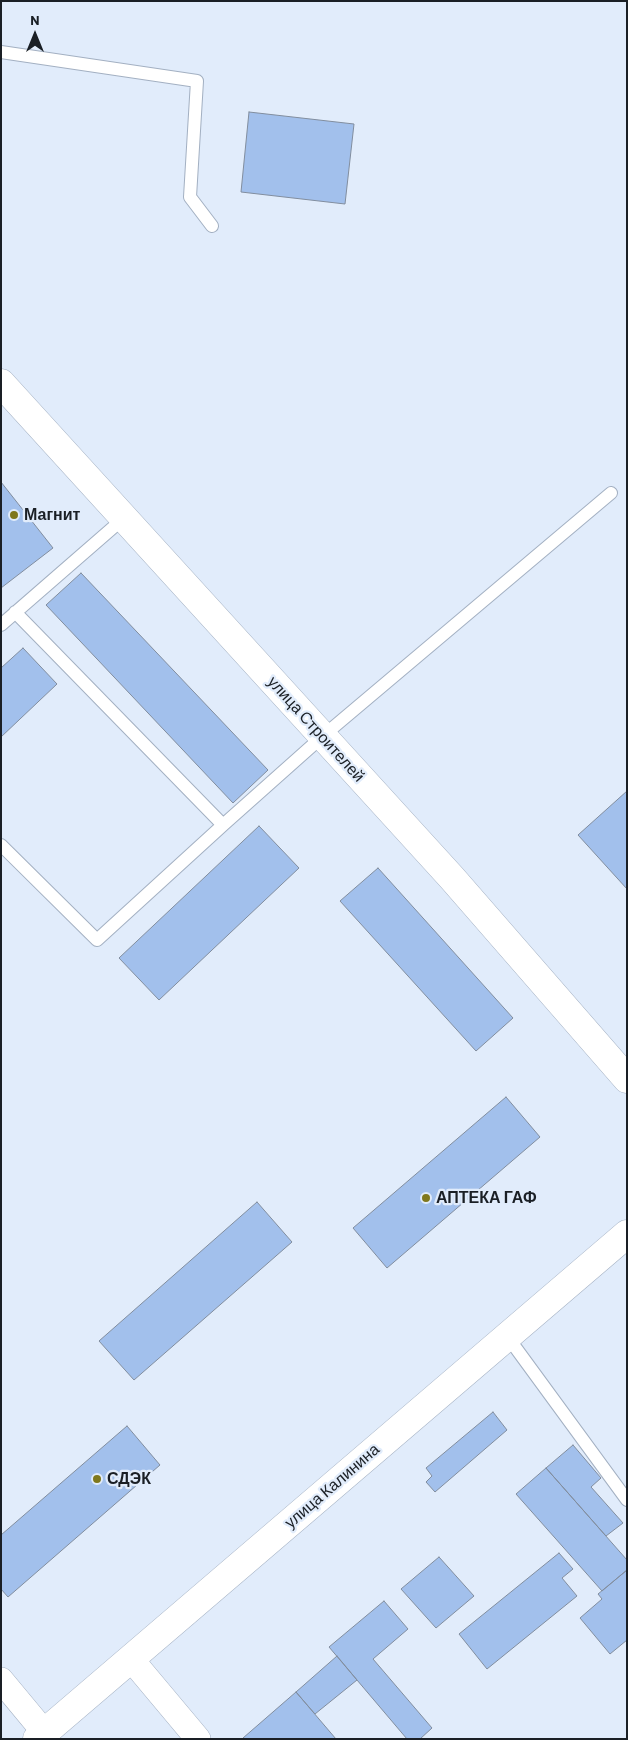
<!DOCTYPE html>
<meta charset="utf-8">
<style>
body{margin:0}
#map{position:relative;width:628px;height:1740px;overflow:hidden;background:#e1ecfb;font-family:Barlow,sans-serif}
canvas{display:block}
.frame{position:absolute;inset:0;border:2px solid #1a1f25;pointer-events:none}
.north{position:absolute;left:10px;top:10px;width:50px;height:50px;-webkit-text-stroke:4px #e1ecfb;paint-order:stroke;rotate:0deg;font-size:14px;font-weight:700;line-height:20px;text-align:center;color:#1a1f25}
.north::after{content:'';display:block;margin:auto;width:18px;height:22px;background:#1a1f25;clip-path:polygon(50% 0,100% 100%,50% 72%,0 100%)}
</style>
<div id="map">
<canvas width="628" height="1740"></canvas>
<div class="frame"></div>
<div class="north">N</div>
</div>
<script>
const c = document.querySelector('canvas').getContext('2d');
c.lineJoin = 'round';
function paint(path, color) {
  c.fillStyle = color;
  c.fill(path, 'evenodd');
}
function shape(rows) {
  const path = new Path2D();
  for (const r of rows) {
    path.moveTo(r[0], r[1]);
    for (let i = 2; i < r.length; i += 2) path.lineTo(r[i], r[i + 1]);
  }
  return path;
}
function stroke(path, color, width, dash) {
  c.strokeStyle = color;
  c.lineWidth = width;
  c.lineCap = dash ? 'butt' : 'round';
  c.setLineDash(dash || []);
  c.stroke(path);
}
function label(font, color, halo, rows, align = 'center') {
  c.font = font + ' Barlow,sans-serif';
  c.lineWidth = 4.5;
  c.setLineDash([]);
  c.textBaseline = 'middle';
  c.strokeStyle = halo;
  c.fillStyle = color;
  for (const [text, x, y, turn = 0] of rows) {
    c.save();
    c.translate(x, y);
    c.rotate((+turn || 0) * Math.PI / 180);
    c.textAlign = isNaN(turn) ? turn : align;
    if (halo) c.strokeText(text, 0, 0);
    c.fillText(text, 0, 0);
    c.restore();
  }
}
const building = shape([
 [249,112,354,124,345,204,241,192,249,112],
 [1,482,53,548,1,588,1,482],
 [81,573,268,770,233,803,46,605,81,573],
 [23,648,57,684,1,737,1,668,23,648],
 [627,791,627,889,578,835,627,791],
 [259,826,299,868,159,1000,119,958,259,826],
 [378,868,513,1018,476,1051,340,901,378,868],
 [506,1097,540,1137,387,1268,353,1228,506,1097],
 [257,1202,292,1242,134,1380,99,1341,257,1202],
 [493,1412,507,1430,435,1492,426,1482,432,1476,426,1468,493,1412],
 [127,1426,160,1465,8,1597,1,1589,1,1535,127,1426],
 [573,1445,601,1478,591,1487,623,1523,606,1536,546,1468,573,1445],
 [546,1468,627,1560,627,1570,602,1591,516,1494,546,1468],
 [559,1553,573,1569,562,1578,577,1596,487,1669,459,1634,559,1553],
 [439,1557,474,1596,436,1628,401,1589,439,1557],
 [627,1570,627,1640,610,1654,580,1618,602,1599,598,1594,627,1570],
 [384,1601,408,1629,373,1659,432,1728,420,1739,407,1739,329,1647,384,1601],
 [337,1656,357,1680,315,1714,296,1692,337,1656],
 [296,1692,336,1739,244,1739,243,1738,296,1692]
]);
const service = shape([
 [1,52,197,81,190,197,212,226],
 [1,625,124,518],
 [223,825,323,736,611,493],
 [1,845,97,940,223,825,15,612],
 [507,1336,627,1500]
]);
const minor = shape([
 [131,1659,198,1739],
 [1,1680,45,1733]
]);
const secondary = shape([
 [1,383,452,878,627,1079]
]);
const primary = shape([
 [37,1739,627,1234]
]);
const markers = [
 [14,515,5,"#7f781d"],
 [426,1198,5,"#7f781d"],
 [97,1479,5,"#7f781d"]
];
const poiNames = [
 ["Магнит",24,515],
 ["АПТЕКА ГАФ",436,1198],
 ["СДЭК",107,1479]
];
const streetNames = [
 ["улица Строителей",316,729,48],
 ["улица Калинина",332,1486,-41]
];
paint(building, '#a2c0ec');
stroke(building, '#818d9e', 1);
stroke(service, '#a3b0c2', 14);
stroke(minor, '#a3b0c2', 26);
stroke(secondary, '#a3b0c2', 29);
stroke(primary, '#a3b0c2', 29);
stroke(service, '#fff', 12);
stroke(minor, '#fff', 25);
stroke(secondary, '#fff', 28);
stroke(primary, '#fff', 28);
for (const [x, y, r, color] of markers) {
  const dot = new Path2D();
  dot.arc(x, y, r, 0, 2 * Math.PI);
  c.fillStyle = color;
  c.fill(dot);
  stroke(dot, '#e1ecfb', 2);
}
label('bold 16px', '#1a1f25', '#e1ecfb', poiNames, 'left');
label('16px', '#1a1f25', '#e1ecfb', streetNames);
</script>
